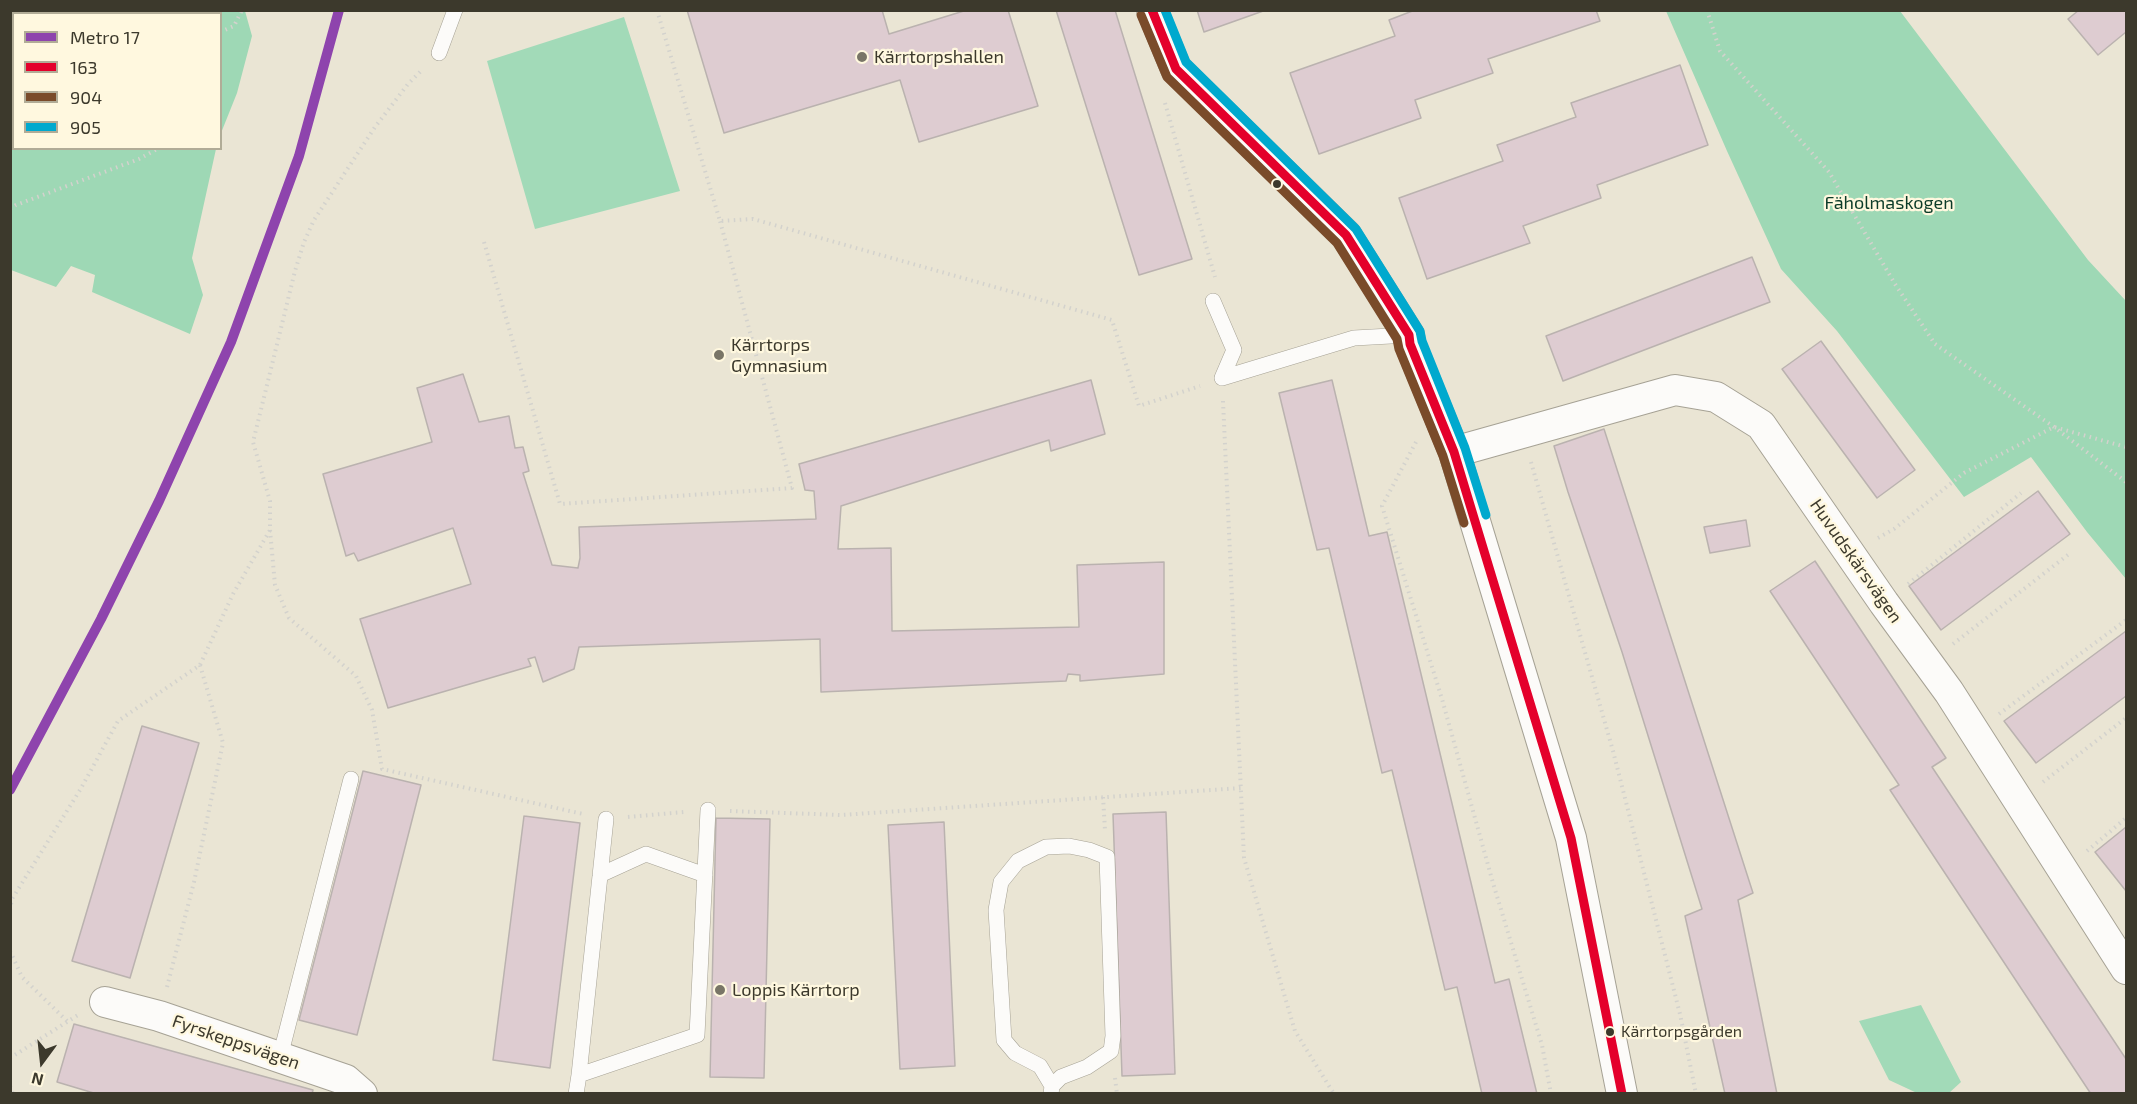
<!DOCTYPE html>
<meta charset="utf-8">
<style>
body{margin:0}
#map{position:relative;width:2137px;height:1104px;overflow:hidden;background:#eae5d4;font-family:"Exo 2",sans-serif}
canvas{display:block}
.frame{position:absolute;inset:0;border:12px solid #3c392c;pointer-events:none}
.legend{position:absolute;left:12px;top:12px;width:210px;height:138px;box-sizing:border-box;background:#fff8df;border:2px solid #b1ac97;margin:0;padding:8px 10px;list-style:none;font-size:18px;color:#3c392c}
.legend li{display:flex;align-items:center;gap:12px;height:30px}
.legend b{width:30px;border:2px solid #b1ac97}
.north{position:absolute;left:12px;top:1032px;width:60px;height:60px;-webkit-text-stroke:4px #fff8df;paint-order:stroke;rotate:195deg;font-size:16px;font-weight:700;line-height:24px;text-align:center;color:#3c392c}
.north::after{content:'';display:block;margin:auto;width:21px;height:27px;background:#3c392c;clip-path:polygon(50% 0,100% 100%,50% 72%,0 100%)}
</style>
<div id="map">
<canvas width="2137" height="1104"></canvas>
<div class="frame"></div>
<ul class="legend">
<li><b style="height:8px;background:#8e44ad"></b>Metro 17</li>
<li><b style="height:8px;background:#e4002b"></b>163</li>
<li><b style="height:8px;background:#7a4b2a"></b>904</li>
<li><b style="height:8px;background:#00a9ce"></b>905</li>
</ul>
<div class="north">N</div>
</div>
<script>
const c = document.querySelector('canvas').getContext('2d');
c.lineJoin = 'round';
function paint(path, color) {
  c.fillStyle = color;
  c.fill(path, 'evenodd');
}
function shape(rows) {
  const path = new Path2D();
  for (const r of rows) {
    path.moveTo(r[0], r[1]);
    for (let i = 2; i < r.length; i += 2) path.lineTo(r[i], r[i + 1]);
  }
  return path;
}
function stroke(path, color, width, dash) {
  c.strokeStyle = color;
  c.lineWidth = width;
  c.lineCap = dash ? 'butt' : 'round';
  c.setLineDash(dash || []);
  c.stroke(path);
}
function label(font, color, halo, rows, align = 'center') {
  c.font = font + ' "Exo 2",sans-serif';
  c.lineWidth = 4.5;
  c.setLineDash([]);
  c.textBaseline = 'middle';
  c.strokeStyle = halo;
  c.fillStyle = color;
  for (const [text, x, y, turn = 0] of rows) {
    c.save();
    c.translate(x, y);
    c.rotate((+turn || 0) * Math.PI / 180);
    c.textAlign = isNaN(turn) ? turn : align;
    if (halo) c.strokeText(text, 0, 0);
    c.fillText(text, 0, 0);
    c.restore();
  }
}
const green = shape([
 [624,17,680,191,535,229,487,61],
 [1921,1005,1961,1082,1949,1093,1917,1093,1889,1080,1859,1021]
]);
const forest = shape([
 [10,11,245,11,252,36,237,93,221,133,220,14,14,14,14,148,216,149,192,258,203,295,190,334,92,292,95,275,71,266,56,287,11,270],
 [1666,11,1900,11,2088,260,2126,301,2126,579,2087,532,2031,457,1964,497,1837,331,1781,269,1727,151]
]);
const building = shape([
 [687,10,882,10,889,34,967,10,1008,10,1038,106,919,142,900,80,724,133,687,10],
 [1056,10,1115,10,1192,259,1139,275,1056,10],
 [1197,10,1266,10,1204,32,1197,10],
 [1415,10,1596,10,1600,21,1488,59,1493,73,1415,100,1421,118,1319,154,1290,73,1395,36,1389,20,1415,10],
 [2079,10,2125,10,2126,13,2126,32,2098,55,2068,19,2079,10],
 [1680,65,1708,145,1597,185,1601,198,1523,226,1530,243,1427,279,1399,198,1503,161,1497,145,1576,117,1571,103,1680,65],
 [1752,257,1770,302,1563,381,1546,336,1752,257],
 [1821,341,1915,470,1877,498,1782,369,1821,341],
 [463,374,479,422,509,416,515,448,523,447,529,471,523,473,552,565,578,568,580,558,579,527,816,519,814,491,805,490,799,464,1091,380,1105,434,1051,451,1049,440,841,506,838,549,891,548,892,631,1079,627,1077,565,1164,562,1164,674,1080,681,1080,675,1068,674,1066,681,821,692,820,639,579,647,574,669,543,682,535,657,528,659,531,666,388,708,360,619,471,584,453,528,358,561,354,553,346,556,323,474,432,442,417,388,463,374],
 [1332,380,1369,536,1387,532,1495,983,1509,979,1537,1094,1482,1094,1457,987,1445,990,1392,770,1382,773,1329,548,1317,550,1279,393,1332,380],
 [1604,429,1753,893,1738,900,1777,1094,1725,1094,1685,916,1702,909,1622,652,1568,492,1554,446,1604,429],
 [2038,491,2070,534,1941,630,1909,586,2038,491],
 [1746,520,1750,546,1710,553,1704,527,1746,520],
 [1815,561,1946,758,1932,767,2126,1059,2126,1094,2091,1094,1890,790,1899,785,1770,591,1815,561],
 [2126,631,2126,696,2036,763,2004,721,2126,631],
 [142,726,199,743,130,978,72,961,142,726],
 [363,771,421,785,357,1035,299,1020,363,771],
 [1166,812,1175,1074,1122,1076,1113,814,1166,812],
 [524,816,580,823,550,1068,493,1060,524,816],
 [716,818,770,819,764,1078,710,1077,716,818],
 [944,822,955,1066,900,1069,888,825,944,822],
 [2126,827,2126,891,2095,852,2126,827],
 [74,1024,313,1090,312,1094,97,1094,57,1082,74,1024]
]);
const path = shape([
 [205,10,206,14],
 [657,10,720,221,753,219,1112,320,1139,406,1200,386],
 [1707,10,1720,51,1829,172,1895,284,1935,344,2054,427,2126,482],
 [220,32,234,26,242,10],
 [1165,103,1215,277],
 [10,209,16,205,139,159,159,148],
 [484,242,560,504,792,488,720,221],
 [1223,401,1244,858,1295,1031,1334,1094],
 [1416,442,1382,506,1442,699,1493,883,1542,1045,1551,1094],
 [1531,462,1613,751,1680,1014,1696,1094],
 [270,530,275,585,289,618,356,676,372,710,382,769,583,814],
 [1878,538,1894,529,1964,473,2054,427,2126,447],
 [1908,584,2021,493],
 [1953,644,2069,554],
 [1999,714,2126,620],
 [2043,782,2126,718],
 [1103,797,1105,830],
 [730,811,841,815,1241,788],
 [628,817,684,812],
 [2087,851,2126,818],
 [10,910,12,899,80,790,118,721,200,665,233,594,270,530,270,501,253,442,295,271,304,242,314,220,375,127,408,84,423,69],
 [10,951,22,977,67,1021],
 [167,987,194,882,223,743,200,665],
 [10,1058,78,1015],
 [1115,1078,1117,1094],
 [10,1086,13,1094]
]);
const service = shape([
 [439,53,455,10],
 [1213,301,1234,350,1222,378],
 [1222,378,1354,338,1409,335],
 [600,875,646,854,705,875],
 [280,1057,351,779],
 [579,1075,606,819],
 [576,1094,579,1075,697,1035,708,810],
 [1051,1094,1052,1086,1061,1077,1087,1067,1111,1051,1113,1036,1107,857,1089,850,1069,846,1046,847,1018,861,1001,882,996,910,1004,1040,1015,1053,1040,1066,1052,1086]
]);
const minor = shape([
 [1152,10,1176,69,1346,235,1409,335,1410,344,1454,452,1571,838,1622,1094],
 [1454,452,1675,390,1716,397,1761,425,1884,603,1949,692,2126,969],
 [105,1002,159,1016,346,1080,362,1094]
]);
const bus1 = shape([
 [1152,10,1176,69,1346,235,1409,335,1410,344,1454,452,1571,838,1622,1094]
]);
const bus2 = shape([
 [1141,15,1167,77,1337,243,1397,339,1399,349,1443,456,1464,523]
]);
const bus3 = shape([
 [1165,10,1186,62,1356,229,1420,331,1422,341,1465,448,1486,515]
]);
const metro1 = shape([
 [10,790,101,619,159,501,231,342,299,156,339,10]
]);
const markers = [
 [862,57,6,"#797567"],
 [1277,184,5,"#3c392c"],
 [719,355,6,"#797567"],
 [720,990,6,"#797567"],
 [1610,1032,5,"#3c392c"]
];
const busNames = [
 ["Kärrtorpsgården",1621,1032]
];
const poiNames = [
 ["Kärrtorpshallen",874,57],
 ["Kärrtorps",731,345],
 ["Gymnasium",731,366],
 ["Loppis Kärrtorp",732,990]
];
const parkNames = [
 ["Fäholmaskogen",1889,203]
];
const streetNames = [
 ["Huvudskärsvägen",1856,561,55],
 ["Fyrskeppsvägen",236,1042,19]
];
paint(green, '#a2dab8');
paint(forest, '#9ed8b5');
paint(building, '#deccd1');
stroke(building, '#bab2af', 1.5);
stroke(service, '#a6a295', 16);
stroke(minor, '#a6a295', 32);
stroke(path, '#d3d2cd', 4, [1.5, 4.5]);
stroke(service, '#fcfbf9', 15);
stroke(minor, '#fcfbf9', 30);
stroke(bus1, '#e4002b', 9);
stroke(bus2, '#7a4b2a', 9);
stroke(bus3, '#00a9ce', 9);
stroke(metro1, '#8e44ad', 10);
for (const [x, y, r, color] of markers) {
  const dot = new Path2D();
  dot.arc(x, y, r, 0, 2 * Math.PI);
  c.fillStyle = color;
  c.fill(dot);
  stroke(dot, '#fff8df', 2);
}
label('16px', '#3c392c', '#fff8df', busNames, 'left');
label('18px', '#3c392c', '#fff8df', poiNames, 'left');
label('18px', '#0b3b28', '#fff8df', parkNames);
label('18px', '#3c392c', '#fff8df', streetNames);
</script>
